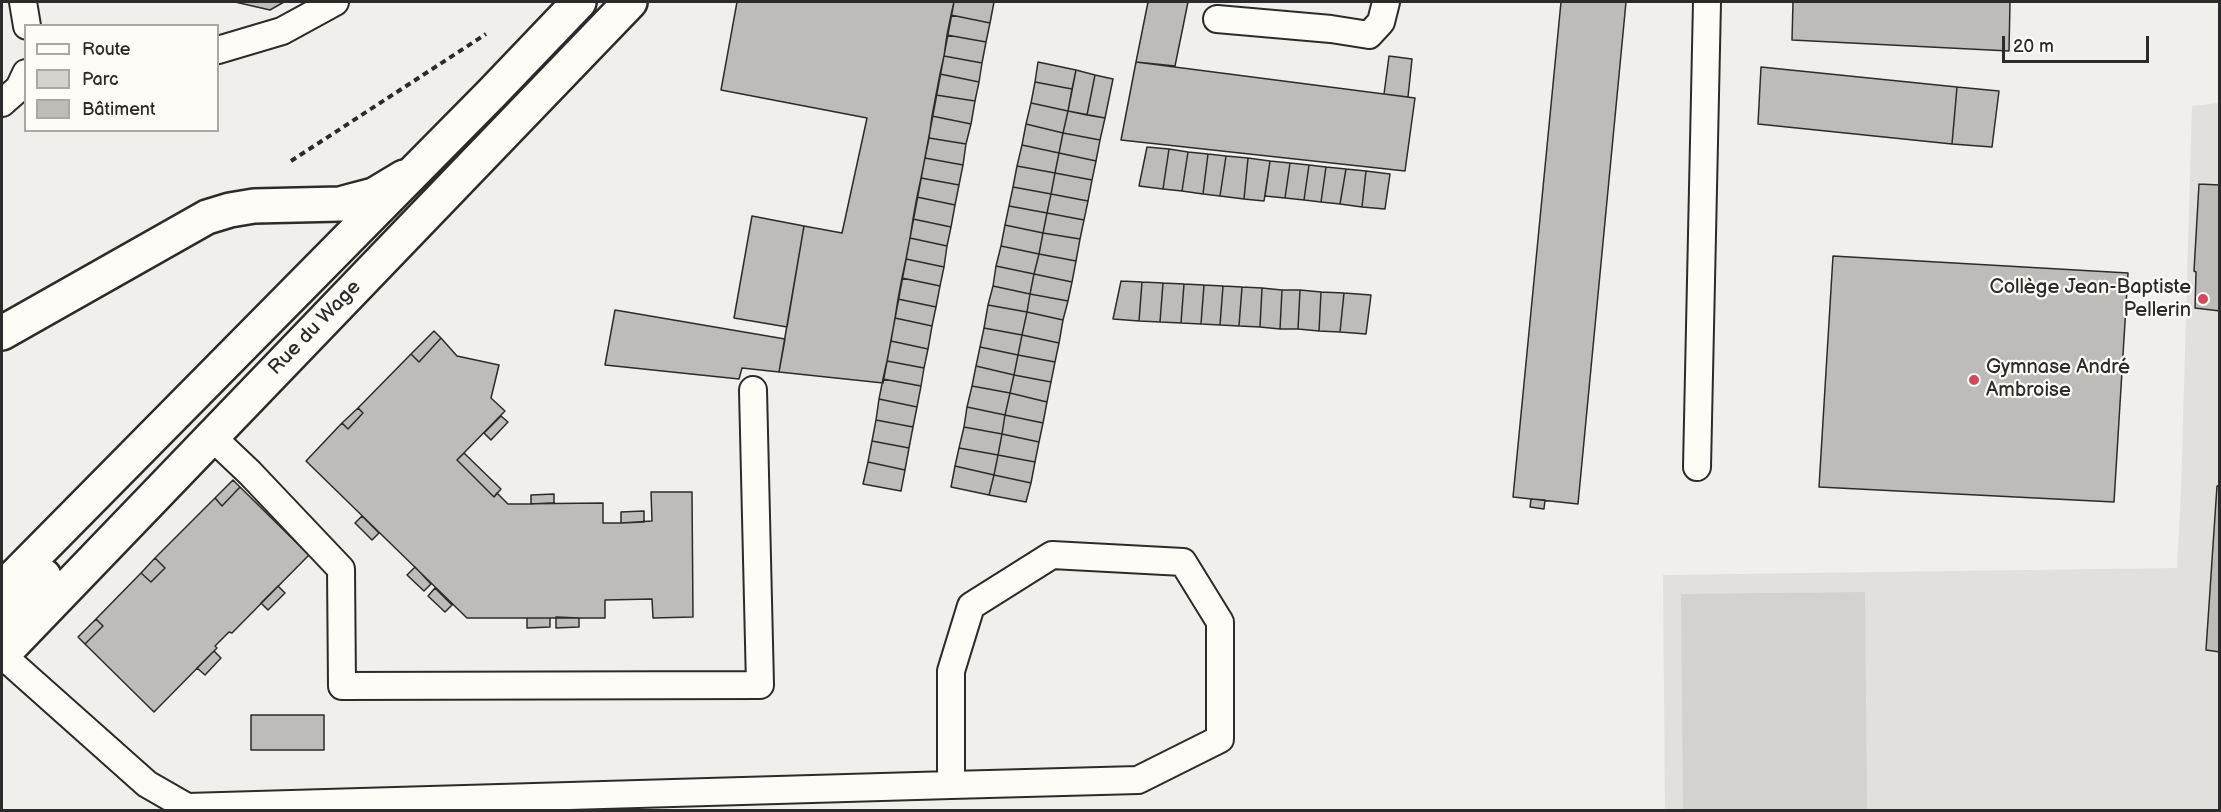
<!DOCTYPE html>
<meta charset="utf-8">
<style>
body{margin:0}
#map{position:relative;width:2221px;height:812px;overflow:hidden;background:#f0efeb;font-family:"Balsamiq Sans",sans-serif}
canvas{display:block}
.frame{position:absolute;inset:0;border:3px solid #2b2b2b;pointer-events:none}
.legend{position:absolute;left:24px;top:24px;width:195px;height:108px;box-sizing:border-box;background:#fdfcf7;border:2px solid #a9a8a5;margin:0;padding:8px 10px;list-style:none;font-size:18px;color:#2b2b2b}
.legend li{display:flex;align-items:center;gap:12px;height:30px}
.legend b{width:30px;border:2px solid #a9a8a5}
.scale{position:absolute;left:2002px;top:36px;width:147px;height:27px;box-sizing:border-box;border:3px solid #2b2b2b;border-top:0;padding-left:8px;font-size:18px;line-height:21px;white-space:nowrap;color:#2b2b2b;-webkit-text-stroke:4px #fdfcf7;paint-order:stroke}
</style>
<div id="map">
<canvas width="2221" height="812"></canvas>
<div class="frame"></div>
<ul class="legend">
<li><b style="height:8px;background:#fdfcf7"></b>Route</li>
<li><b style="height:16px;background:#d3d2cf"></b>Parc</li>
<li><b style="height:16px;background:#bdbcb8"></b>Bâtiment</li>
</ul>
<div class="scale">20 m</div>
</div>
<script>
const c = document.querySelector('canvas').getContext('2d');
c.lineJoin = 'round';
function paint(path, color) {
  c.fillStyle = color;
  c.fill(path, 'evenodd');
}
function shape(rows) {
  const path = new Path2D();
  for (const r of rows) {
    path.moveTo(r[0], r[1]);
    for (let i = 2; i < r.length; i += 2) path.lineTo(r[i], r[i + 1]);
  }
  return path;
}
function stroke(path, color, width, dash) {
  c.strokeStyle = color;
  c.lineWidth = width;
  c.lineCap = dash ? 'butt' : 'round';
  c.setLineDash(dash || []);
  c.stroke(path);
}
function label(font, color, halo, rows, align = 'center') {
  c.font = font + ' "Balsamiq Sans",sans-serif';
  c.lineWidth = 4.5;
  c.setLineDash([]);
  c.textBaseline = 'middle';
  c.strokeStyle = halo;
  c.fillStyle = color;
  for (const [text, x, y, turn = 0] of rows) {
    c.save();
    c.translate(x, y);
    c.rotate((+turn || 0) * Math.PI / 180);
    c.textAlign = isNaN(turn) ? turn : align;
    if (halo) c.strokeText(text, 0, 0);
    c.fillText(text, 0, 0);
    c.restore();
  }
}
const built = shape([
 [2219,103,2219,810,1665,810,1663,575,2177,568,2181,492,2192,106]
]);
const green = shape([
 [1865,592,1867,810,1683,810,1681,594]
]);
const building = shape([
 [235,2,284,2,270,10,235,2],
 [737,2,954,2,883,383,779,372,804,226,842,233,867,118,721,90,737,2],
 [954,2,994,2,990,23,951,15,954,2],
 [1148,2,1188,2,1175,66,1136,62,1148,2],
 [1561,2,1626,2,1578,504,1513,497,1561,2],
 [1793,2,2010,2,2009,51,1792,40,1793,2],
 [951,15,990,23,986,42,947,35,951,15],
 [947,35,986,42,982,63,944,56,947,35],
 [944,56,982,63,979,82,940,74,944,56],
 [1389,56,1412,59,1408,97,1384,94,1389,56],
 [1038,62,1076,70,1072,89,1035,82,1038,62],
 [1136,62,1415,98,1405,171,1121,140,1136,62],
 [1761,67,1957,87,1952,144,1758,124,1761,67],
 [1076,70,1095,75,1087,115,1068,111,1076,70],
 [940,74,979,82,975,101,936,95,940,74],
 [1095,75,1113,79,1105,118,1087,115,1095,75],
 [1035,82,1072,89,1068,111,1031,103,1035,82],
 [1957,87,1999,91,1992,147,1952,144,1957,87],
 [936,95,975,101,971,124,932,116,936,95],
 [1031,103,1068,111,1063,133,1026,124,1031,103],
 [1068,111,1105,118,1100,140,1063,133,1068,111],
 [932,116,971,124,966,144,929,138,932,116],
 [1026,124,1063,133,1059,153,1022,145,1026,124],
 [1063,133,1100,140,1096,161,1059,153,1063,133],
 [929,138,966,144,963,165,925,158,929,138],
 [1022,145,1059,153,1055,173,1017,166,1022,145],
 [1147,147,1169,149,1163,189,1139,186,1147,147],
 [1169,149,1188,152,1182,191,1163,189,1169,149],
 [1188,152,1208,154,1203,194,1182,191,1188,152],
 [1059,153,1096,161,1092,180,1055,173,1059,153],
 [1208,154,1226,156,1220,196,1203,194,1208,154],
 [1226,156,1248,158,1244,199,1220,196,1226,156],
 [925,158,963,165,959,185,921,178,925,158],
 [1248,158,1270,161,1264,201,1244,199,1248,158],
 [1270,161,1290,163,1285,198,1265,196,1270,161],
 [1290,163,1309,165,1304,200,1285,198,1290,163],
 [1309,165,1326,167,1321,202,1304,200,1309,165],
 [1017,166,1055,173,1051,194,1013,187,1017,166],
 [1326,167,1346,169,1340,204,1321,202,1326,167],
 [1346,169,1366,171,1362,207,1340,204,1346,169],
 [1366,171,1390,174,1385,209,1362,207,1366,171],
 [1055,173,1092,180,1088,201,1051,194,1055,173],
 [921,178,959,185,955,205,917,197,921,178],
 [2199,184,2220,185,2220,311,2195,308,2196,272,2194,271,2199,184],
 [1013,187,1051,194,1047,213,1009,206,1013,187],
 [1051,194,1088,201,1084,220,1047,213,1051,194],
 [917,197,955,205,951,227,913,219,917,197],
 [1009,206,1047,213,1043,233,1005,225,1009,206],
 [1047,213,1084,220,1080,239,1043,233,1047,213],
 [752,216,804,226,787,327,734,318,752,216],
 [913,219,951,227,947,246,910,238,913,219],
 [1005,225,1043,233,1039,254,1001,246,1005,225],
 [1043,233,1080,239,1076,261,1039,254,1043,233],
 [910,238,947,246,944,267,906,259,910,238],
 [1001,246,1039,254,1034,274,996,266,1001,246],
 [1039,254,1076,261,1072,282,1034,274,1039,254],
 [1833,256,2128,273,2114,502,1819,487,1833,256],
 [906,259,944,267,940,286,902,278,906,259],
 [996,266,1034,274,1030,294,993,286,996,266],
 [1034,274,1072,282,1068,301,1030,294,1034,274],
 [902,278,940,286,936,307,898,299,902,278],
 [1121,281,1142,282,1139,321,1113,319,1121,281],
 [1142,282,1163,283,1160,322,1139,321,1142,282],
 [1163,283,1184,284,1181,323,1160,322,1163,283],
 [1184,284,1204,285,1201,324,1181,323,1184,284],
 [1204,285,1223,286,1220,325,1201,324,1204,285],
 [993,286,1030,294,1027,312,988,305,993,286],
 [1223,286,1242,287,1239,326,1220,325,1223,286],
 [1242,287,1262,288,1260,327,1239,326,1242,287],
 [1262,288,1282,290,1280,329,1260,327,1262,288],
 [1282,290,1300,290,1298,329,1280,329,1282,290],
 [1300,290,1321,292,1319,331,1298,329,1300,290],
 [1321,292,1344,293,1340,332,1319,331,1321,292],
 [1344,293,1371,295,1366,334,1340,332,1344,293],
 [1030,294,1068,301,1063,320,1027,312,1030,294],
 [898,299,936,307,932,326,895,318,898,299],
 [988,305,1027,312,1022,335,984,328,988,305],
 [615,310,785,339,779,372,742,368,739,379,605,365,615,310],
 [1027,312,1063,320,1059,343,1022,335,1027,312],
 [895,318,932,326,928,349,891,341,895,318],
 [984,328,1022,335,1018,355,980,347,984,328],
 [434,331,441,338,419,362,411,354,434,331],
 [1022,335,1059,343,1055,362,1018,355,1022,335],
 [441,338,457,356,499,365,491,398,505,411,457,460,494,497,497,493,508,504,603,503,603,523,621,523,652,521,651,492,692,492,693,617,653,618,652,599,605,600,605,618,467,618,306,461,342,423,348,429,363,413,358,408,411,354,419,362,441,338],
 [891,341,928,349,924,368,887,361,891,341],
 [980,347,1018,355,1014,375,976,366,980,347],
 [1018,355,1055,362,1051,382,1014,375,1018,355],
 [887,361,924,368,921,386,883,379,887,361],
 [976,366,1014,375,1010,393,972,386,976,366],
 [1014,375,1051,382,1047,402,1010,393,1014,375],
 [883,379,921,386,917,407,879,399,883,379],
 [972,386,1010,393,1005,415,967,407,972,386],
 [1010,393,1047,402,1043,423,1005,415,1010,393],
 [879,399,917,407,913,427,876,420,879,399],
 [967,407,1005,415,1002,434,964,427,967,407],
 [358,408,363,413,348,429,342,423,358,408],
 [1005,415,1043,423,1039,442,1002,434,1005,415],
 [501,416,508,422,491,440,484,433,501,416],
 [876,420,913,427,909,448,872,441,876,420],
 [964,427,1002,434,998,455,959,448,964,427],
 [1002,434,1039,442,1035,462,998,455,1002,434],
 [872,441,909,448,905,470,868,462,872,441],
 [959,448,998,455,994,475,955,466,959,448],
 [464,453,501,489,494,497,457,460,464,453],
 [998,455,1035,462,1031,483,994,475,998,455],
 [868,462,905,470,901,491,863,484,868,462],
 [955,466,994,475,989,495,951,487,955,466],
 [994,475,1031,483,1026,502,989,495,994,475],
 [233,480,240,487,222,506,215,498,233,480],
 [2217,486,2220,486,2220,652,2206,650,2217,486],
 [240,487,309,555,232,633,229,632,215,646,217,648,154,712,85,644,103,626,96,619,141,573,151,582,165,568,155,558,215,498,222,506,240,487],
 [554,494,554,503,531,504,531,495,554,494],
 [1531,499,1545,500,1544,509,1530,507,1531,499],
 [644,511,644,522,621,523,621,512,644,511],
 [362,516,379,533,372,540,355,523,362,516],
 [155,558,165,568,151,582,141,573,155,558],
 [415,567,431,584,424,591,407,575,415,567],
 [278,586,285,593,268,610,261,603,278,586],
 [435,588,452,605,445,612,428,596,435,588],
 [556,617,579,618,579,627,556,628,556,617],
 [527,618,550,618,550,627,527,628,527,618],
 [96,619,103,626,85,644,78,637,96,619],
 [214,651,221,658,205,675,197,668,214,651],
 [251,715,324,715,324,750,251,750,251,715]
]);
const path = shape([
 [291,161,486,34]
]);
const lane = shape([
 [23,2,27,26],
 [1217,19,1331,29,1369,35,1381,22,1386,2],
 [218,50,282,31,335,2],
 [2,103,19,88,26,73],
 [211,436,250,473,341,569,342,686,760,685,753,390],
 [1697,467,1707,2],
 [2,655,147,784,187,807,951,785,1138,780,1220,739,1220,622,1183,562,1052,555,971,606,951,671,951,785]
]);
const street = shape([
 [2,333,207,217,230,210,254,206,340,204,351,201,374,195,404,177]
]);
const secondary = shape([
 [2,589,492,93,579,2],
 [2,621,44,576],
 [2,655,630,2]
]);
const markers = [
 [2203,299,6,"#d1495b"],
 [1974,380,6,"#d1495b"]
];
const poiNames = [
 ["Collège Jean-Baptiste",2191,288],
 ["Pellerin",2191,311],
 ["Gymnase André",1986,368,"left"],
 ["Ambroise",1986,391,"left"]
];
const streetNames = [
 ["Rue du Wage",315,328,-46]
];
paint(built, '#e1e0dc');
paint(green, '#d3d2cf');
paint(building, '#bdbcb8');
stroke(building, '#2b2b2b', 1.5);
stroke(lane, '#2b2b2b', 30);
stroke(street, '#2b2b2b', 38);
stroke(secondary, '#2b2b2b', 38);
stroke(path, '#2b2b2b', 4, [6, 4.5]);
stroke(lane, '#fdfcf7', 26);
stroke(street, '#fdfcf7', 33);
stroke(secondary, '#fdfcf7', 33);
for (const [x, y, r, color] of markers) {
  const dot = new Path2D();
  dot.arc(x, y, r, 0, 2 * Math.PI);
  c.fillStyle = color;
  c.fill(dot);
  stroke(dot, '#fdfcf7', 2);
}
label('20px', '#2b2b2b', '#fdfcf7', poiNames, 'right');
label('20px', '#2b2b2b', '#fdfcf7', streetNames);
</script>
